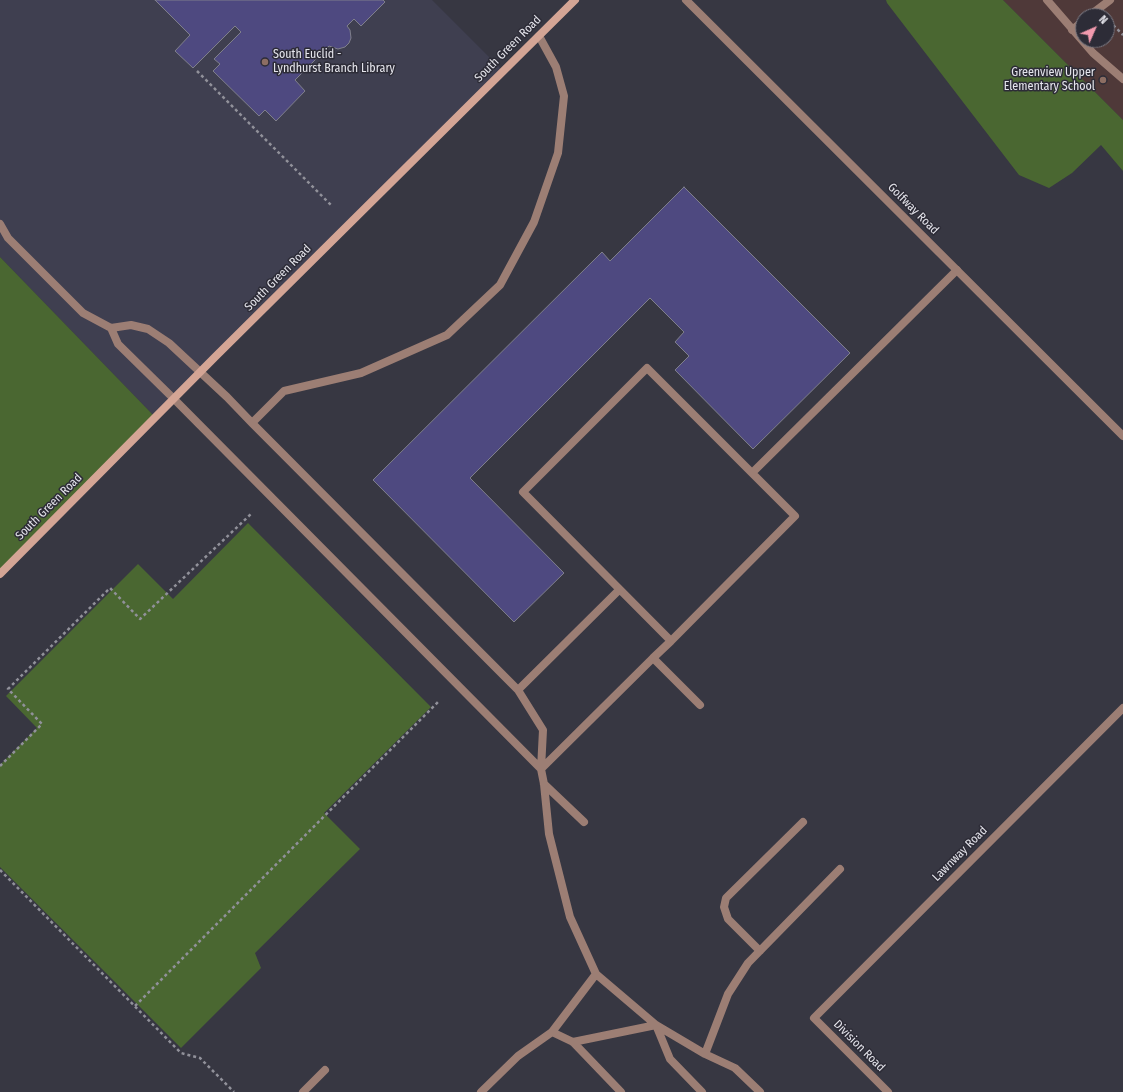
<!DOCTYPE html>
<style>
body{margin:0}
#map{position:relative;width:1123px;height:1092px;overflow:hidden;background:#373742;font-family:"Fira Sans Condensed",sans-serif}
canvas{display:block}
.north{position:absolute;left:1075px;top:8px;width:40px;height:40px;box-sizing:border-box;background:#2d2c37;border:1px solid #77767f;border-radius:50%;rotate:45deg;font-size:11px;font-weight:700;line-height:16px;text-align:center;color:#e5e5ec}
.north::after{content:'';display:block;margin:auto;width:14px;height:18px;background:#f29aae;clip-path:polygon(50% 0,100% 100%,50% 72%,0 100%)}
</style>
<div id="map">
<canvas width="1123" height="1092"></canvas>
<div class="north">N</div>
</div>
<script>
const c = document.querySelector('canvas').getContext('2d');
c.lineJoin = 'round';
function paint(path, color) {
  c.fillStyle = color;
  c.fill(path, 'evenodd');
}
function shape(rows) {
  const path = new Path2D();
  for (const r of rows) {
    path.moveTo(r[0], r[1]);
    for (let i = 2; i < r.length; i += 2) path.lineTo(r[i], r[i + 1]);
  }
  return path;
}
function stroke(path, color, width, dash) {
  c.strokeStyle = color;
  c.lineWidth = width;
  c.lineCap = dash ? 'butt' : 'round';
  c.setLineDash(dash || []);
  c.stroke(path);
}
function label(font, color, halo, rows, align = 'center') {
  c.font = font + ' "Fira Sans Condensed",sans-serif';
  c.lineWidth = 3;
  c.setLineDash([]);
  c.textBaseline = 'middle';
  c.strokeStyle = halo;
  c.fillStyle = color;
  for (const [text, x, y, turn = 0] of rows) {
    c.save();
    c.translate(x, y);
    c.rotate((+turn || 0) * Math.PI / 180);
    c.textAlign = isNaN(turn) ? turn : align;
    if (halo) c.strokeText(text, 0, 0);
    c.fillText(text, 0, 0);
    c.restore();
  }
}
const built = shape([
 [0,0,432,0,503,71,155,417,0,257]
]);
const education = shape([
 [1003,0,1123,0,1123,120],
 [1083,16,1107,16,1107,40,1083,40]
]);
const green = shape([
 [886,0,1003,0,1123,120,1123,171,1101,145,1072,173,1049,188,1019,175,887,3],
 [0,257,155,417,0,574],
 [248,523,431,707,324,813,360,849,255,953,261,968,181,1048,0,867,0,765,37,728,6,696,138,564,173,599]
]);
const building = shape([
 [155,0,383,0,385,2,361,26,354,19,347,26,350,30,351,38,349,43,345,47,338,49,329,46,295,80,305,91,276,121,265,110,259,116,213,71,220,64,214,59,241,32,235,26,193,68,175,51,190,35,155,0],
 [684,187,850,353,753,449,675,370,689,356,675,342,684,332,650,298,470,478,564,573,514,622,373,480,602,252,610,261,684,187]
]);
const path = shape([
 [1109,21,1123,35],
 [197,71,331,205],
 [0,766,42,724,8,689,110,588,140,619,251,514],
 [0,870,181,1053,200,1058,234,1092],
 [135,1006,438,702]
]);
const lane = shape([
 [1047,0,1093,53,1123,79],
 [1089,16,1110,0],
 [1072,30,1083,21],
 [0,224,8,238,83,313,111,328,131,325,148,329,169,343,227,397,252,423,518,690,543,730,541,769,544,784,549,834,570,917,596,974,656,1025,705,1054,735,1068,760,1092],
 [111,328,118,344,174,399,541,769],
 [252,423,284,391,361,373,447,335,500,285,534,222,558,153,564,96,556,67,539,36],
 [752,473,957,270],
 [671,641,523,492,647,368,795,516,671,641,653,658,700,705],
 [518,690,619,590],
 [541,769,653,658],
 [544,784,584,822],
 [760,951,728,919,724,907,726,898,803,822],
 [552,1032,573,1042,621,1092],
 [573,1042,656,1025,670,1059,702,1092],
 [705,1054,728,994,748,963,840,869],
 [303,1092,325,1070],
 [481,1092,518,1056,552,1032,596,974]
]);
const street = shape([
 [686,0,1123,436],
 [888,1092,814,1018,1123,708]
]);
const secondary = shape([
 [0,574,215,357,575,0]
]);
const markers = [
 [265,62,4,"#8d6e63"],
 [1103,80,4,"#8d6e63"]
];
const streetNames = [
 ["South Green Road",508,49,-45],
 ["Golfway Road",913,209,45],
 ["South Green Road",278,278,-45],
 ["South Green Road",49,507,-45],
 ["Lawnway Road",960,854,-45],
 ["Division Road",859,1046,45]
];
const poiNames = [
 ["South Euclid -",273,55],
 ["Lyndhurst Branch Library",273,69],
 ["Greenview Upper",1095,73,"right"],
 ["Elementary School",1095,87,"right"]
];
paint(built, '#3f3f50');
paint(education, '#4f3939');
paint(green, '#4a6731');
paint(building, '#4e4980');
stroke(building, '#7f7f8b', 1);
stroke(path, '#91919a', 2.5, [3, 3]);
stroke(lane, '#9c7e74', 8);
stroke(street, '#9c7e74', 8);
stroke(secondary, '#d4a595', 8);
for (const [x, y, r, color] of markers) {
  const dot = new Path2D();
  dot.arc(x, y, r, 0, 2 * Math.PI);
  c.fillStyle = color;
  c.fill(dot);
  stroke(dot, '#2d2c37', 1.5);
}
label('12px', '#e5e5ec', '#2d2c37', streetNames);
label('12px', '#e5e5ec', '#2d2c37', poiNames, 'left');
</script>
